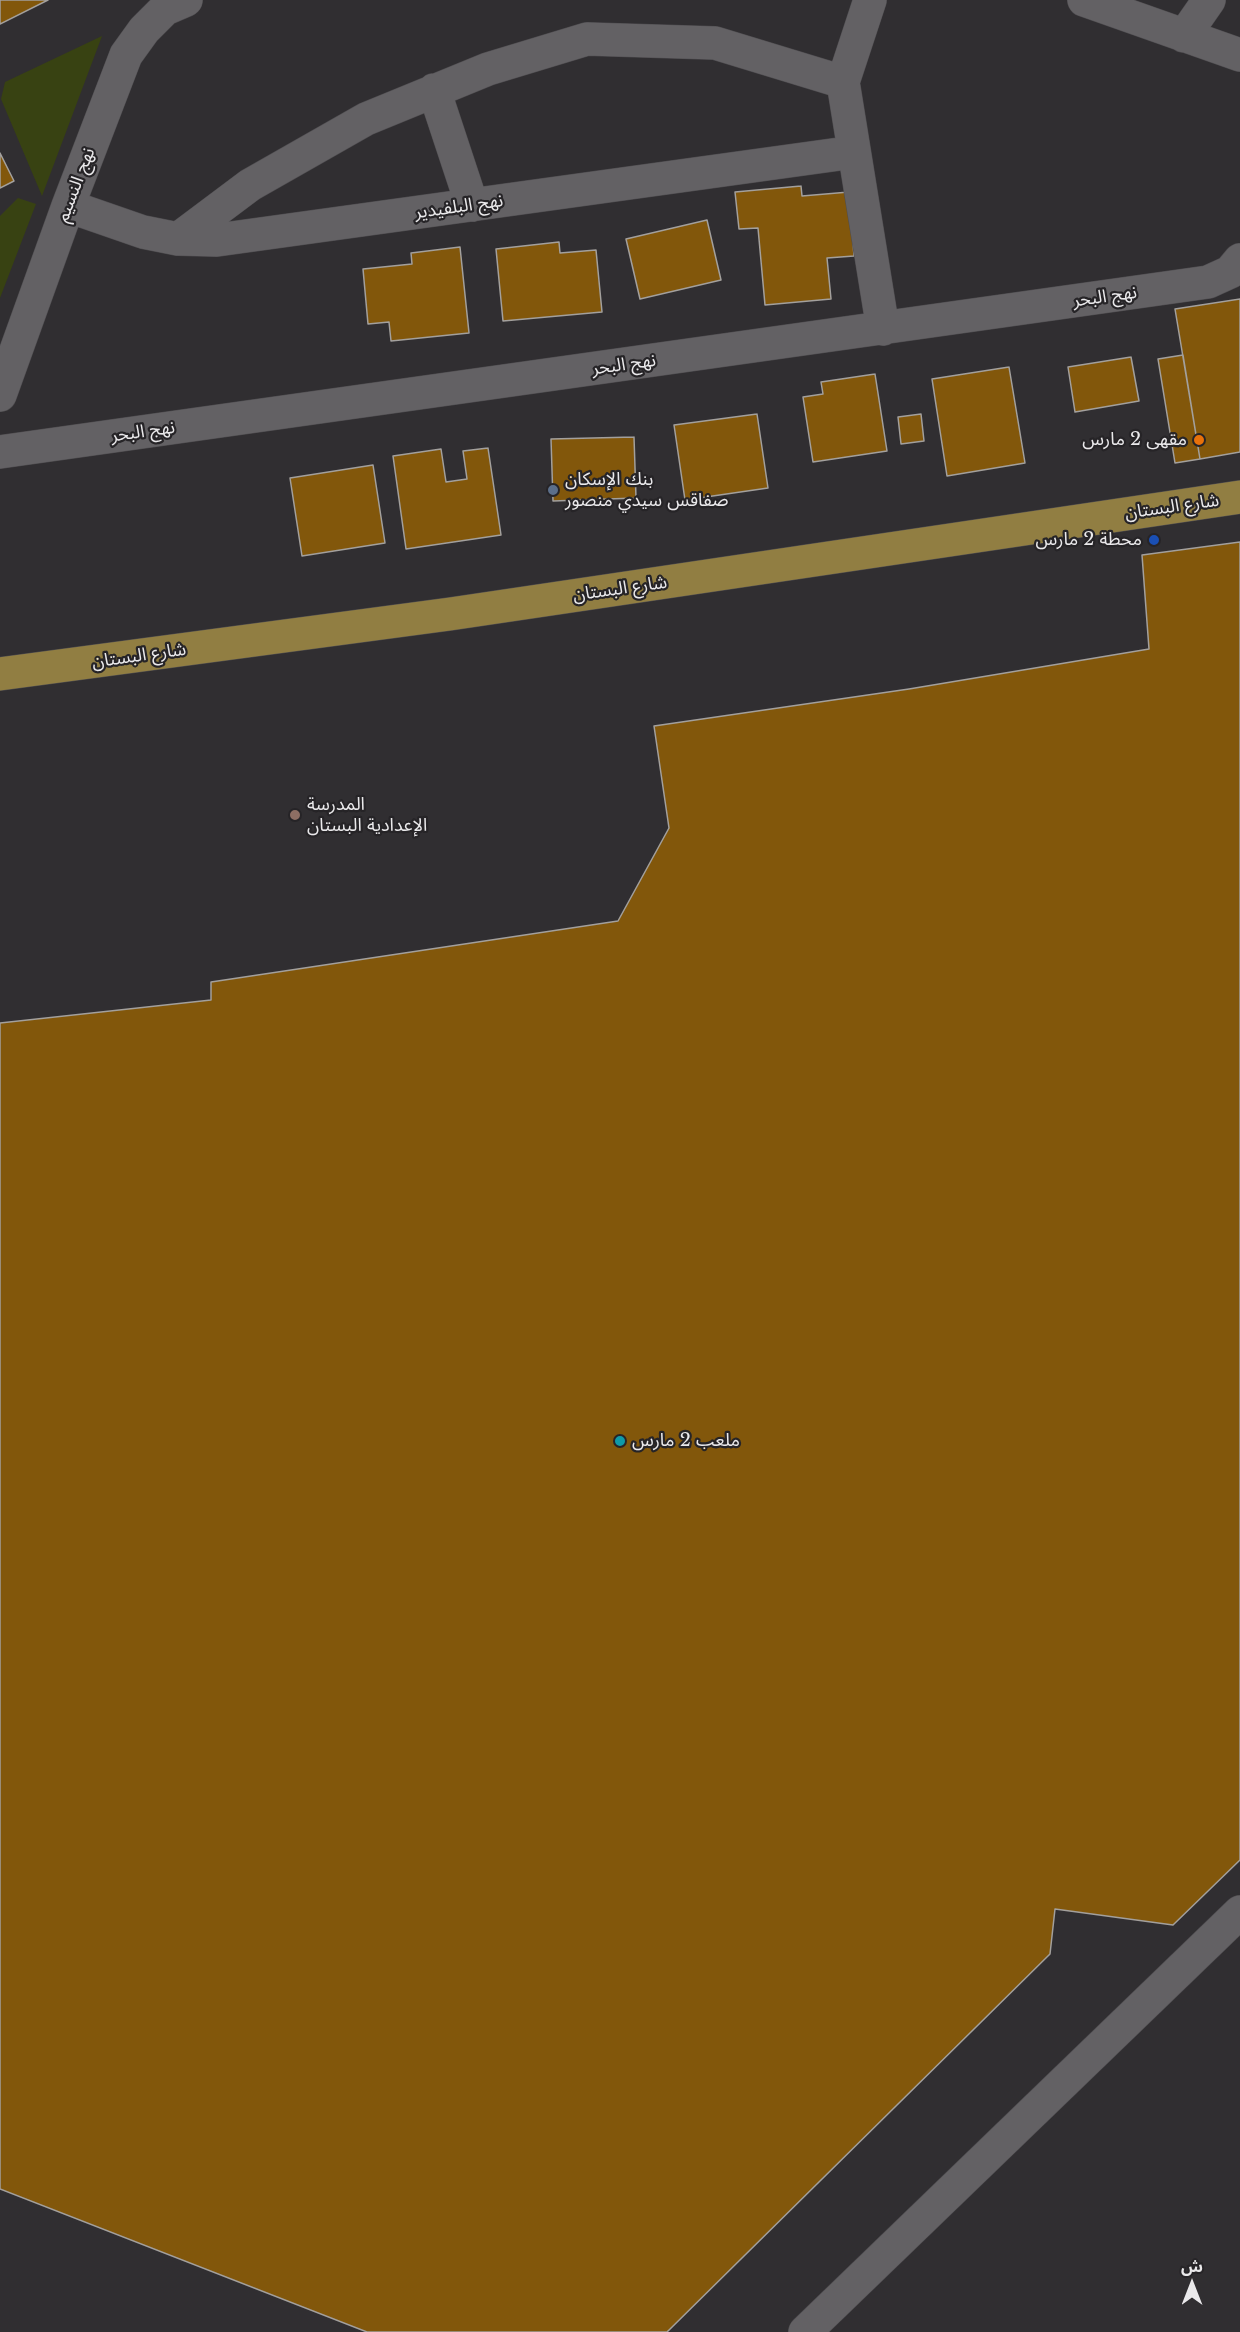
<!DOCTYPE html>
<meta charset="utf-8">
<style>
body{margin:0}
#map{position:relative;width:1240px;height:2332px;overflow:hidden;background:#302e31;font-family:"Libre Baskerville","Noto Sans Arabic",serif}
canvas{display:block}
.north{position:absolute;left:1162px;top:2254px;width:60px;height:60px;-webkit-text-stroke:4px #262427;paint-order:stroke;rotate:0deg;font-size:16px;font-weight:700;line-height:24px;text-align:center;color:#eae9eb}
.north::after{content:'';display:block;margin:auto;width:21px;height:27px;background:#eae9eb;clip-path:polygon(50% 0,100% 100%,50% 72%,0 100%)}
</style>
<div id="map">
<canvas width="1240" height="2332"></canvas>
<div class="north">ش</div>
</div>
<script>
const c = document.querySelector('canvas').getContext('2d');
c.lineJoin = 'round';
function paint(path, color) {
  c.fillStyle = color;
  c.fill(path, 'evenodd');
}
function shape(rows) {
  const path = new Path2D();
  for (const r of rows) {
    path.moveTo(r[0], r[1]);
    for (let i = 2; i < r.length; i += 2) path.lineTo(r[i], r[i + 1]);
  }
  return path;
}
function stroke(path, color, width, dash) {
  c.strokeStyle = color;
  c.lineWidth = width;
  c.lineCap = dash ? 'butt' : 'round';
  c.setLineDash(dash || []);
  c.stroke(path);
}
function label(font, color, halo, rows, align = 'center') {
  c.font = font + ' "Libre Baskerville","Noto Sans Arabic",serif';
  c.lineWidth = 4.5;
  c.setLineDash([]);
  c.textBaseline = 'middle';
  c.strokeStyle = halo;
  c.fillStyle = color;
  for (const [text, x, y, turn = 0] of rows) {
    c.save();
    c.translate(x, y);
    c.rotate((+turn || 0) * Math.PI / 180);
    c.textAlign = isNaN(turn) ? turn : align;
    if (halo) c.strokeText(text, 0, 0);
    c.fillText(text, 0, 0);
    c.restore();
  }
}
const green = shape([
 [102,36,42,196,1,99,5,82],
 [18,198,36,204,0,298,0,216]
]);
const building = shape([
 [0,0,48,0,0,24,0,0],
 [0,153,14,181,0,188,0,153],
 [801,186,802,196,849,192,854,256,827,258,831,299,765,305,758,228,739,229,735,192,801,186],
 [707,220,721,280,640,299,626,239,707,220],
 [559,242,560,253,596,250,602,312,503,321,496,249,559,242],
 [460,247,469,333,391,341,389,322,368,324,363,269,412,264,411,253,460,247],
 [1240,299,1240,452,1200,459,1175,309,1240,299],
 [1183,355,1200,459,1175,463,1158,359,1183,355],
 [1131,357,1139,401,1075,412,1068,367,1131,357],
 [1009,367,1025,463,947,476,932,379,1009,367],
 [875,374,887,451,813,462,803,397,823,394,821,382,875,374],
 [757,414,768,488,685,500,674,425,757,414],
 [921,414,924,441,901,444,898,417,921,414],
 [634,437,636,498,553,501,551,439,634,437],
 [488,448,501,535,406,549,393,456,441,449,446,482,467,479,463,451,488,448],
 [373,465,385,543,302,556,290,478,373,465],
 [1240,542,1240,1860,1173,1925,1055,1909,1050,1954,667,2332,367,2332,0,2189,0,1023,211,1000,211,982,618,921,669,828,654,726,909,689,1149,649,1142,555,1240,542]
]);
const minor = shape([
 [870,0,843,82,883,329],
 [1084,0,1240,55],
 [1184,36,1209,0],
 [434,90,472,205],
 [68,206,143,232,178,239,217,240,854,152],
 [178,239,250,185,366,119,488,69,587,39,715,43,843,82],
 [0,395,68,206,126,55,144,30,165,9,186,0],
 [0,452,1208,282,1230,272,1240,260],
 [805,2332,1240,1912]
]);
const major = shape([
 [0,674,450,614,1240,497]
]);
const markers = [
 [1199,440,6,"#e8710a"],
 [553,490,6,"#5c6f8a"],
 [1154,540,6,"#1a4fb4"],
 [295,815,6,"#8d6e63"],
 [620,1441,6,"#0f9aa8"]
];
const streetNames = [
 ["نهج النسيم",76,185,-69],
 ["نهج البلفيدير",459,207,-8],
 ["نهج البحر",1105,297,-8],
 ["نهج البحر",624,365,-8],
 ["نهج البحر",143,432,-8],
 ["شارع البستان",1172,507,-8],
 ["شارع البستان",620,589,-8],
 ["شارع البستان",139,656,-8]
];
const poiNames = [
 ["مقهى 2 مارس",1187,440,"right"],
 ["بنك الإسكان",565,480],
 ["صفاقس سيدي منصور",565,501],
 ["محطة 2 مارس",1142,540,"right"],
 ["المدرسة",307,805],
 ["الإعدادية البستان",307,826],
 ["ملعب 2 مارس",632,1441]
];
paint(green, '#384212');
paint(building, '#82570b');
stroke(building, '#a3a09d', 1.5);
stroke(minor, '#4f4d50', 34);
stroke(major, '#4f4d50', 34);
stroke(minor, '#636164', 33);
stroke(major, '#917e42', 33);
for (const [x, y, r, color] of markers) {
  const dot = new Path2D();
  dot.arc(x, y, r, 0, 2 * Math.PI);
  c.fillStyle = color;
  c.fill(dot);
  stroke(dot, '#262427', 2);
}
label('18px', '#eae9eb', '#262427', streetNames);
label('18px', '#eae9eb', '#262427', poiNames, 'left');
</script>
